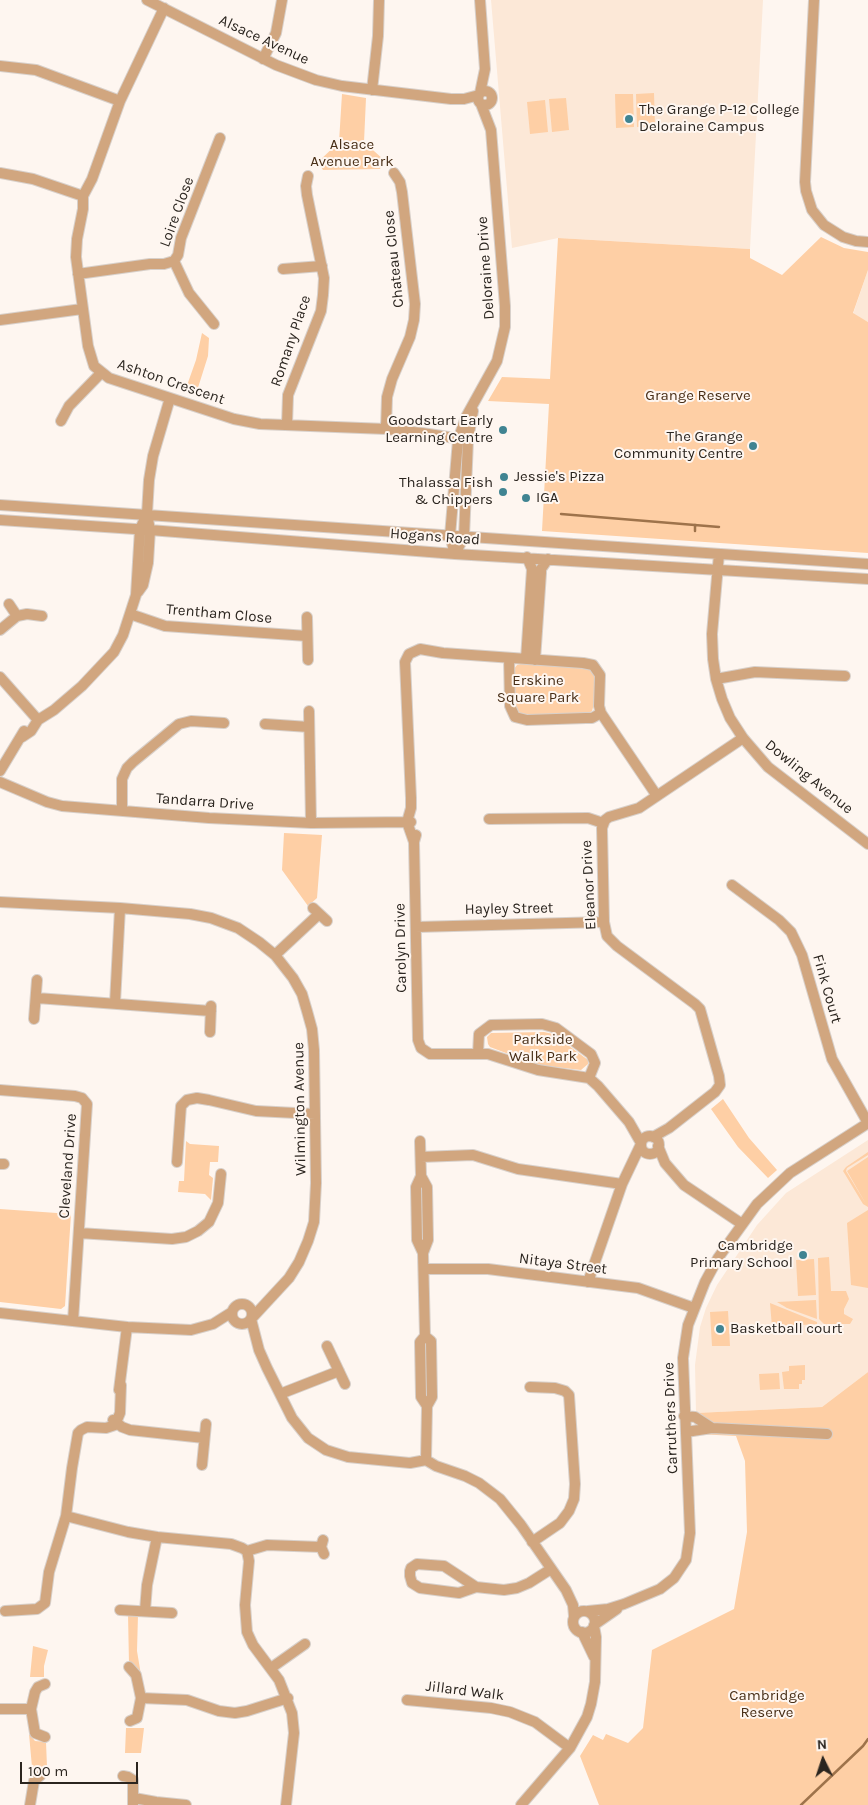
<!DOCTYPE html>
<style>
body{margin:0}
#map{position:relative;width:868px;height:1805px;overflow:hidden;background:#fef6f0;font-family:Karla,sans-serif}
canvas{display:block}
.north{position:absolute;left:798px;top:1735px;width:50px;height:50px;-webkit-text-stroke:4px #fef6f0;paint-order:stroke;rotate:356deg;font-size:14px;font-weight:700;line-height:20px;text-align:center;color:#2b251f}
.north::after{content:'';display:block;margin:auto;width:18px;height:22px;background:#2b251f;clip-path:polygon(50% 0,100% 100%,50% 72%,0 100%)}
.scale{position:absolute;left:20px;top:1762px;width:118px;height:22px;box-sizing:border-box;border:2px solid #2b251f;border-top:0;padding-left:6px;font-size:15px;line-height:18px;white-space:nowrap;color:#2b251f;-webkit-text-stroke:4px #fef6f0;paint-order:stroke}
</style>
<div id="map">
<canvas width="868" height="1805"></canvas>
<div class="north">N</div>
<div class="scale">100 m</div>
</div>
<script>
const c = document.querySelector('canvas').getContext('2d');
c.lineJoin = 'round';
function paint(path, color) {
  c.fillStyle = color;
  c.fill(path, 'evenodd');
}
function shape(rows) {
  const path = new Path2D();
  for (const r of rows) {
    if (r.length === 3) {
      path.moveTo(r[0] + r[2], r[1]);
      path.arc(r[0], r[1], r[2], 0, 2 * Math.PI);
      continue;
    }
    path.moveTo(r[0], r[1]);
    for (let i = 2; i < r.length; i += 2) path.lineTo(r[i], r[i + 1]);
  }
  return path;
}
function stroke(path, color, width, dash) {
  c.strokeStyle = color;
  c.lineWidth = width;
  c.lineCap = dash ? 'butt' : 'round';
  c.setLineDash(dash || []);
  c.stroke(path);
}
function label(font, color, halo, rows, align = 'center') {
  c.font = font + ' Karla,sans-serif';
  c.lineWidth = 4;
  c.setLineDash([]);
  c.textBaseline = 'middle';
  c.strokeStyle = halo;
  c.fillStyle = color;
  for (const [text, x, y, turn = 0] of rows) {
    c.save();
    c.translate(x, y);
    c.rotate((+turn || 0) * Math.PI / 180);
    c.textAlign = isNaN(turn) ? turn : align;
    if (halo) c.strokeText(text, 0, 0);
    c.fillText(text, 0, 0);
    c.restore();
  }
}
const built = shape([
 [491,0,763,0,750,249,558,238,512,248],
 [868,270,868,322,853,314],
 [868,1140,868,1372,822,1407,696,1413,695,1365,700,1327,706,1308,717,1285,757,1225,786,1193]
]);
const green = shape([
 [654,93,655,126,637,127,636,94],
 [342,94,366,98,364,142,384,160,380,169,323,170,318,162,339,142],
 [615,94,633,94,634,127,616,128],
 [566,98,569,130,552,132,549,99],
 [545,100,548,132,530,134,527,102],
 [821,237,844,248,868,252,868,270,853,313,868,322,868,553,542,531,549,404,488,401,502,377,550,379,558,238,750,249,750,258,782,275],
 [202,333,209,338,208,356,196,394,185,391,196,360],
 [524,663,589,668,596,674,594,704,592,711,589,713,526,715,517,713,513,705,514,669,517,665],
 [284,833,322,835,317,898,308,906,282,870],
 [544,1032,553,1034,588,1060,588,1064,581,1070,538,1065,490,1047,488,1044,487,1037,491,1033],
 [723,1099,749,1138,777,1170,768,1178,738,1147,711,1109],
 [186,1141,190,1144,219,1146,218,1162,210,1162,209,1175,213,1178,211,1200,205,1194,178,1192,179,1181,184,1181],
 [868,1152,868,1155,847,1168,846,1171,866,1204,847,1171,868,1157,868,1207,863,1204,843,1171,846,1167],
 [0,1209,71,1214,65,1306,61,1309,0,1302],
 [868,1210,868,1288,851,1285,847,1223],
 [829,1257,831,1291,846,1291,849,1299,844,1309,844,1314,853,1319,850,1324,824,1324,819,1319,818,1258],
 [814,1259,816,1295,798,1296,796,1260],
 [816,1300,817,1319,787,1308,777,1302],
 [770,1303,817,1322,817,1324,772,1327],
 [728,1311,730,1346,712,1346,710,1312],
 [805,1365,805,1380,802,1380,802,1384,799,1384,799,1389,784,1389,782,1372,789,1371,789,1366],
 [868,1372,868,1805,599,1805,580,1756,593,1735,603,1740,606,1734,628,1743,643,1728,652,1650,734,1609,747,1532,745,1461,736,1436,697,1434,696,1413,822,1407],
 [779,1373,780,1389,760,1390,759,1374],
 [128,1614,138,1615,137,1651,141,1675,139,1675,129,1664],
 [33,1646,48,1650,44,1666,44,1677,30,1677],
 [126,1728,144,1728,141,1753,125,1753],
 [29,1734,35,1741,46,1742,47,1767,29,1770,32,1767]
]);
const stream = shape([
 [561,514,719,527],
 [695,525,695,531],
 [801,1805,863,1746,868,1739]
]);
const minor = shape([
 [147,0,276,65,316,80,342,86,451,99,464,99,479,95],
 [480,0,485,69,480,93],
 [814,0,805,182,806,191,812,210,824,225,843,237,856,241,868,242],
 [164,8,120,101,92,179,83,196,83,209,77,239,76,257,88,346,94,366,109,378,234,419,260,424,386,429,422,433,468,440],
 [263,59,276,33,282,0],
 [0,66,36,70,120,101],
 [372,90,378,36,379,0],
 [485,98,7],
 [0,173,33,179,83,196],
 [174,261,189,293,214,324],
 [283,269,322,266],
 [78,274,150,264,164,264,174,261,178,255,181,238,220,138],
 [0,320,82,309],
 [61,421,69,406,101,373],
 [287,425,288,395,321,311,323,295,324,278,307,195,306,186,308,176],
 [386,429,387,397,392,379,410,337,414,320,415,304,402,192,400,182,394,173],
 [0,505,868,564],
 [0,520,150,530,455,554,868,579],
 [455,554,450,536,458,440,466,417,497,361,505,327,505,306,491,130,481,104],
 [455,554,464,537,468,440,473,411],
 [719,554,712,634,713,659,716,679,722,699,730,718,743,738,768,767,868,844],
 [138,592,143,585,148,563,150,530,147,514,149,480,153,456,170,398],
 [9,604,17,616],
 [130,614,165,626,307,636],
 [307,617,308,660],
 [0,630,17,616,27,614,42,616],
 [509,658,510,706,515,717,527,720,586,718,592,718,601,713],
 [526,659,532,569,527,557],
 [535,660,541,573,541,569,548,559],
 [0,677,38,720],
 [716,679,755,672,845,676],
 [309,711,311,823],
 [265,724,309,727],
 [22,737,31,731,38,720,54,710,82,686,114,652,123,635,136,595,140,529,147,514],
 [0,771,24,731],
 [0,782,47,802,62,806,209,818,311,823,411,822],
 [122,811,122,779,127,768,133,762,179,724,191,721,224,723],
 [489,819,588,818,603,823],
 [416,835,414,842,418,1040,421,1048,430,1054,488,1054,538,1070,589,1078,598,1086,629,1122,641,1143],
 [414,842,407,822,411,808,411,798,405,662,409,654,420,649,443,653,583,663,593,665,600,675,599,706,601,713,657,796],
 [732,885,779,920,791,932,802,955,832,1059,868,1123],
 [0,902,120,908,190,914,211,918,238,928,259,942,275,955,293,978,302,994,307,1011,312,1029,314,1050,316,1183,314,1222,308,1241,299,1262,289,1278,252,1318],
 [313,908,327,921],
 [416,927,604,922],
 [275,955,319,914],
 [37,998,211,1011],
 [115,1003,120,908],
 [34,1019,37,980],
 [210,1032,211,1006],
 [478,1054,479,1034,491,1025,542,1024,556,1028,591,1054,595,1063,589,1078],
 [0,1090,75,1096,82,1098,87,1104,73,1321],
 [650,1145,9],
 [653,1137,669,1128,715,1092,720,1085,719,1076,700,1009,695,1004,617,946,607,936,604,922,602,828,605,820,609,817,639,808,743,738],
 [420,1141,421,1176,416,1187,417,1240,423,1253],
 [658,1146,665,1163,684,1185,742,1224],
 [421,1157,473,1155,518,1169,622,1184],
 [177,1162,181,1106,187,1100,197,1098,209,1100,256,1111,315,1114],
 [0,1164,4,1164],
 [421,1176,427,1187,428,1240,423,1253,425,1336,420,1342,421,1397,427,1406],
 [79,1233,172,1239,186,1237,198,1231,209,1222,218,1203,221,1174],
 [424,1269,488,1269,638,1288,694,1308],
 [588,1282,622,1184,641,1144],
 [242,1314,10],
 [0,1313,127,1327,191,1330,213,1324,232,1312],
 [251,1319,259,1350,267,1368,292,1418,308,1438,326,1450,348,1457,410,1463,426,1460,436,1466,465,1476,479,1483,500,1499,521,1525,566,1590,573,1605,574,1616],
 [425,1336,431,1341,432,1397,427,1406,426,1460],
 [327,1346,345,1384],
 [530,1387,555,1388,565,1391,569,1395,575,1484,574,1499,569,1511,560,1523,532,1542],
 [119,1390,127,1327],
 [280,1394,339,1371],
 [684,1416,695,1417,712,1428],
 [113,1420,122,1427,130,1430,204,1438],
 [686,1432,712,1428,827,1434],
 [202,1465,206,1424],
 [66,1516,128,1532,157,1537,231,1544,242,1548,247,1551,249,1561,245,1605,247,1632,253,1645,279,1680,292,1713,294,1733,286,1805],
 [323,1540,321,1547,324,1554],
 [247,1551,267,1545,321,1547],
 [476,1587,444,1566,417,1564,411,1568,410,1571,410,1576,412,1583,420,1588,459,1593,476,1587,504,1590,517,1588,529,1583,551,1569],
 [120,1610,172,1613],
 [5,1611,37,1609,45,1603,49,1572,66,1516,72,1468,78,1433,81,1430,87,1427,106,1428,115,1425,120,1413,121,1385],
 [145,1611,147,1585,157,1537],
 [588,1611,608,1609,624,1604,660,1589,674,1578,686,1560,690,1533,683,1358,688,1325,705,1282,718,1258,757,1204,790,1173,868,1123],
 [584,1622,11],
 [594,1625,617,1609],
 [582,1632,594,1657],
 [129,1667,136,1675,141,1698,137,1718,130,1721],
 [271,1668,305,1644],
 [141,1698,187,1700,219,1711,235,1713,247,1711,288,1698],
 [407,1700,491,1708,510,1712,535,1722,570,1748],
 [0,1709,31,1709],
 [45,1737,35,1733,31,1709,35,1692,38,1687,45,1684],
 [123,1776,128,1777,133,1780,133,1805],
 [134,1798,156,1802,186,1805],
 [30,1805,34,1781,40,1776],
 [521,1805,570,1748,587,1717,591,1704,595,1682,596,1637,594,1626]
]);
const markers = [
 [629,119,5,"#408492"],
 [503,430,5,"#408492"],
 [753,446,5,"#408492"],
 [504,477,5,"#408492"],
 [503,492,5,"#408492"],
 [526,498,5,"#408492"],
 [803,1255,5,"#408492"],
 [720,1329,5,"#408492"]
];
const streetNames = [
 ["Alsace Avenue",264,40,25],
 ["Loire Close",177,212,-70],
 ["Chateau Close",394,259,-96],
 ["Deloraine Drive",486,268,-94],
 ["Romany Place",291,341,-71],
 ["Ashton Crescent",171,382,19],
 ["Hogans Road",435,537,4],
 ["Trentham Close",219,614,5],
 ["Dowling Avenue",809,777,39],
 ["Tandarra Drive",205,802,4],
 ["Eleanor Drive",589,885,-93],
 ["Hayley Street",509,909,-1],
 ["Carolyn Drive",401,948,-91],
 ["Fink Court",827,989,74],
 ["Wilmington Avenue",300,1109,-91],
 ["Cleveland Drive",68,1166,-86],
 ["Nitaya Street",563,1264,7],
 ["Carruthers Drive",671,1418,-92],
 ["Jillard Walk",465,1691,7]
];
const poiNames = [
 ["The Grange P-12 College",639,110],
 ["Deloraine Campus",639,127],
 ["Goodstart Early",493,421,"right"],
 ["Learning Centre",493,438,"right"],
 ["The Grange",743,437,"right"],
 ["Community Centre",743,454,"right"],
 ["Jessie's Pizza",514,477],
 ["Thalassa Fish",493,483,"right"],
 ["& Chippers",493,500,"right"],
 ["IGA",536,498],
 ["Cambridge",793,1246,"right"],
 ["Primary School",793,1263,"right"],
 ["Basketball court",730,1329]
];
const parkNames = [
 ["Alsace",352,145],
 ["Avenue Park",352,162],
 ["Grange Reserve",698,396],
 ["Erskine",538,681],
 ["Square Park",538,698],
 ["Parkside",543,1040],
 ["Walk Park",543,1057],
 ["Cambridge",767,1696],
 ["Reserve",767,1713]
];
paint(built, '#fce8d7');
paint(green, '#fecfa5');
stroke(stream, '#9e734b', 2.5);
stroke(minor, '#d8d0ca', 12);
stroke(minor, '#d1a67f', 10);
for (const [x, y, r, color] of markers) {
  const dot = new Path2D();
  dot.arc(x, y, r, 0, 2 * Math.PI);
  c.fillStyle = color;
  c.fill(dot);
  stroke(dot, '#fef6f0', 2);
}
label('15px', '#2b251f', '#fef6f0', streetNames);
label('15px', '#2b251f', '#fef6f0', poiNames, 'left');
label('15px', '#482e16', '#fef6f0', parkNames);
</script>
